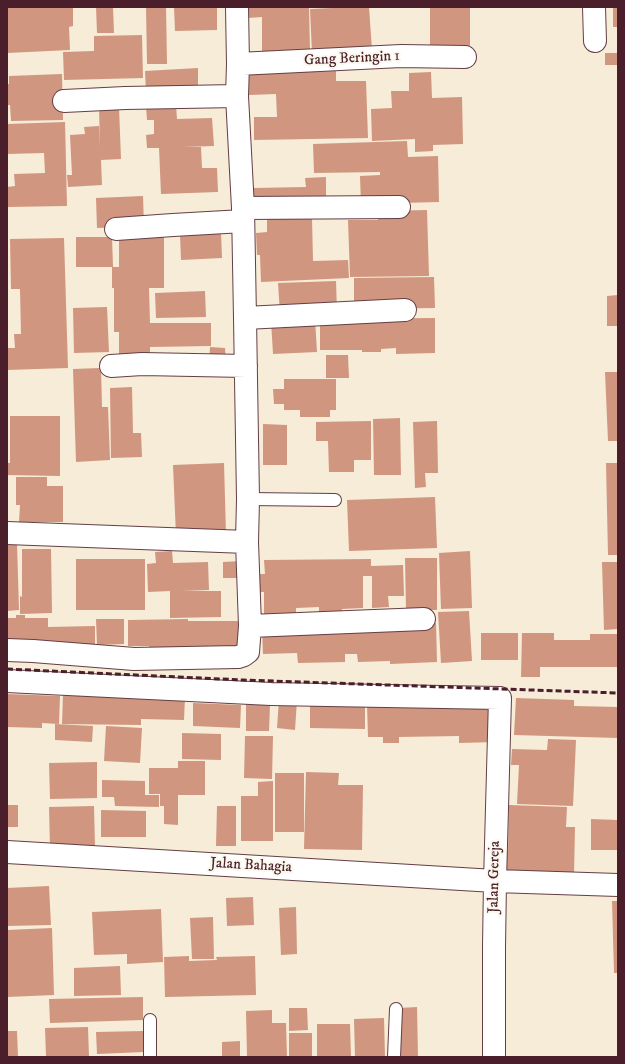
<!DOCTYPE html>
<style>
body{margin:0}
#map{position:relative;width:625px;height:1064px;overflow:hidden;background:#f6ecd7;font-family:"IM FELL DW Pica",serif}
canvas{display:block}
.frame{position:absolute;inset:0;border:8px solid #4a1f2b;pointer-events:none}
</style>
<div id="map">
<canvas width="625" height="1064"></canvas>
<div class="frame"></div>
</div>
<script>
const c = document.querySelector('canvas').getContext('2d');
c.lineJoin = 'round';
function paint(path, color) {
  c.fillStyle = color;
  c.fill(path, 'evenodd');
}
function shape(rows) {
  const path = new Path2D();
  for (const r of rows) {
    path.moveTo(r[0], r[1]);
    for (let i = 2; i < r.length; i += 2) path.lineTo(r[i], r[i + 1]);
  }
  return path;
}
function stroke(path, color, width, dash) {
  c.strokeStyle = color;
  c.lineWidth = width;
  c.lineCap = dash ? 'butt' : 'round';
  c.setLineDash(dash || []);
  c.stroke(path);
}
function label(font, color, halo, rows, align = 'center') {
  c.font = font + ' "IM FELL DW Pica",serif';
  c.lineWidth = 4;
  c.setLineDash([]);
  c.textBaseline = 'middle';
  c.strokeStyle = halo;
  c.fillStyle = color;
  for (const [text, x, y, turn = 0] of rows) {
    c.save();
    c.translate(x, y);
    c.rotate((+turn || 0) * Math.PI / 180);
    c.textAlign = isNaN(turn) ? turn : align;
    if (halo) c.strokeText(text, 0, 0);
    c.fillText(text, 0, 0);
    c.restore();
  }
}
const building = shape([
 [7,7,73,7,73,26,69,27,70,50,7,53],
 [96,7,113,7,114,33,97,33],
 [146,7,166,7,167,64,147,64],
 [174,7,217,7,217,30,175,31],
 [248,7,309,7,310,52,262,53,262,17,248,18],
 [353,7,369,7,372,50,312,53,310,9],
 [430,7,470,7,470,51,430,52],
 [613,7,618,7,618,27,613,27],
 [142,35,143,78,64,80,63,52,94,51,94,36],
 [605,53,618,53,618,65,605,65],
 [198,68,198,90,146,93,145,71],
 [336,71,336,81,366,81,368,138,254,140,254,117,277,117,276,94,249,95,249,73],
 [431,72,432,98,462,97,463,144,433,145,433,151,415,152,415,139,372,141,371,109,392,108,391,91,409,91,409,73],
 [62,74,63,120,11,121,10,105,7,105,7,84,9,84,9,76],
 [176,105,177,119,212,118,214,146,183,147,201,147,202,168,217,168,218,192,161,194,159,148,147,148,146,135,154,134,154,120,147,120,146,106],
 [99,107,119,107,121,159,101,160,102,185,68,187,67,175,72,175,70,135,85,134,84,127,99,126,100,147],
 [65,122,67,206,7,207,7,187,15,186,14,174,45,173,44,153,7,154,7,124],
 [407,141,408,157,438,156,439,202,361,204,360,176,380,175,380,172,314,173,313,144],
 [326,177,326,203,254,205,254,188,306,187,305,178],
 [143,196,144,226,97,228,96,198],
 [427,210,429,276,350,277,348,220,378,220,378,211],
 [312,218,313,261,348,260,349,278,261,282,260,255,257,255,256,233,267,232,267,219],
 [221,233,222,258,181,260,180,234],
 [119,235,164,235,164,288,149,288,150,323,211,323,211,346,150,347,150,353,119,354,119,332,114,332,114,288,112,288,112,267,119,267],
 [76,237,112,237,113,267,76,267],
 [64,238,68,368,7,370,7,348,15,348,14,334,21,334,20,289,11,289,10,239],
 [434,277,435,308,354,309,354,278],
 [336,281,337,312,280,314,278,283],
 [205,291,206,317,156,318,155,293],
 [618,295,618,326,607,326,607,296],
 [107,307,109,352,74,353,73,308],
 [435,318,435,353,396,354,396,348,381,349,381,352,362,352,362,350,320,350,320,319],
 [315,319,317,352,273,354,271,321],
 [210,347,225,348,226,364,209,364],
 [326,355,348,355,349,378,326,378],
 [101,368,102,407,108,407,110,460,76,462,73,369],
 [605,372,618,372,618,441,608,441],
 [284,379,336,379,336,410,330,410,330,417,300,417,300,410,284,410,284,404,274,404,273,389,284,389],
 [132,387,133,433,141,433,142,457,111,458,110,388],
 [10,416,60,416,60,476,7,475,7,463,10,463],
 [400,418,401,475,374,475,373,419],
 [371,421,371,460,354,460,354,472,329,472,328,441,316,441,316,422],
 [437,421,438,473,425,473,426,487,415,488,413,422],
 [263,424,287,425,287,465,263,465],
 [224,463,226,534,176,536,173,465],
 [606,463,618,463,618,555,608,555],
 [16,477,47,477,47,486,63,486,63,522,19,522,20,505,16,505],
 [435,497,437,548,349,551,347,500],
 [7,544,17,544,19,610,7,611],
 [22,549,51,549,52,613,20,614,20,596,22,597],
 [172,551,173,563,208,562,209,590,182,591,221,591,221,617,170,618,170,591,148,592,147,564,156,563,155,552],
 [470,551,472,608,441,609,439,553],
 [405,558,437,558,437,610,406,610],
 [76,559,145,559,145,610,76,610],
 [371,559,371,566,403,565,404,596,388,596,389,607,372,608,372,576,363,576,363,608,342,609,342,613,319,614,319,607,296,608,296,618,264,619,264,592,258,592,258,574,265,574,264,560],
 [241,561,242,578,223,578,223,562],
 [602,562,618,562,618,629,604,630],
 [469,611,472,661,441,663,438,612],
 [16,615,25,615,25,618,48,618,48,627,95,626,95,648,7,646,7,618,16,618],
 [96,619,124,619,124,644,97,645],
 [188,619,188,621,242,621,242,651,150,654,149,646,128,646,128,620],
 [436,623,437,662,390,664,390,661,358,662,357,654,345,654,345,662,298,663,297,653,263,654,262,629],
 [481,633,518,633,518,660,481,660],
 [522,633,554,633,554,640,590,640,590,634,618,634,618,667,540,667,540,677,521,677],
 [7,694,60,696,59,724,42,723,42,728,7,727],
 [63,694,185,697,184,720,141,719,141,725,62,724],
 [516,698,574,700,574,706,618,707,618,738,514,735],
 [279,699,297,700,295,730,277,728],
 [310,702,365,703,365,729,310,728],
 [496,702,496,742,459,743,459,736,399,737,399,743,383,743,383,737,368,737,367,704],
 [193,703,241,705,240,728,193,726],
 [246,704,270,705,269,731,246,731],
 [55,724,93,726,92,742,55,740],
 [106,726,142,728,140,763,104,761],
 [182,733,221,734,221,760,182,759],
 [245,736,273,736,272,779,244,778],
 [548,739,576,740,573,806,517,804,519,765,511,765,512,749,547,750],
 [178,761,205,761,205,795,178,795,178,825,164,824,164,806,160,806,160,794,149,794,149,768,178,768],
 [97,762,97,798,50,799,49,763],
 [306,772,339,773,338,785,363,785,362,850,304,849],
 [275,773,304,773,304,832,275,832],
 [102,780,145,781,145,795,159,795,159,807,115,806,114,797,102,797],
 [273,781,273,841,241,841,241,796,258,796,258,782],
 [7,805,18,805,18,827,7,827],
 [509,805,567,807,566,827,575,827,574,875,503,872,504,851,508,851],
 [94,806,95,847,50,848,49,807],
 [217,806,236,806,236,846,216,846],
 [101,810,146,811,146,837,101,837],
 [591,819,618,820,618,850,591,850],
 [49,886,51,925,7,926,7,888],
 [253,897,254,925,227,926,226,898],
 [612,901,618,901,618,973,614,973],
 [296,907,297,954,281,955,279,908],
 [161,909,163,962,127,964,127,954,94,955,92,912],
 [213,917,214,959,192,959,190,918],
 [52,928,54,995,7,997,7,930],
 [189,956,189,961,217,960,216,957,255,956,256,995,165,997,164,957],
 [120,966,121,995,74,996,74,968],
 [143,997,143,1020,50,1023,49,999],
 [417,1007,418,1057,400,1057,399,1008],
 [289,1008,307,1008,308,1030,289,1031],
 [272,1010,272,1023,286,1023,287,1057,247,1057,246,1011],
 [384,1018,385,1057,355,1057,354,1019],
 [317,1024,350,1024,351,1057,317,1057],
 [88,1027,89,1057,46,1057,45,1028],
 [7,1031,17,1031,18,1057,7,1057],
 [144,1031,144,1052,97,1054,96,1032],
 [289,1033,312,1033,312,1057,289,1057],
 [240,1041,240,1057,222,1057,222,1042]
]);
const service = shape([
 [248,499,335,500],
 [150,1057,150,1020],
 [394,1057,396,1009]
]);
const minor = shape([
 [594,7,595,41],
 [238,64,401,56,465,57],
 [64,101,125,98,237,96],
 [243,208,399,207],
 [116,229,173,225,243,221],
 [245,318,405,310],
 [111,366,142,364,246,366],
 [7,533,247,542],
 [250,626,424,619],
 [7,650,33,651,134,659,238,657,244,655,248,652,250,626,247,542,248,499,245,318,243,208,237,96,238,64,237,7],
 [7,681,271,694,500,698,495,881,494,948,494,1057],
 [7,852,495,881,618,885]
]);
const rail = shape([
 [7,669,243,680,618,693]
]);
const streetNames = [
 ["Gang Beringin 1",352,59,-3],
 ["Jalan Bahagia",251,866,3],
 ["Jalan Gereja",495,877,-89]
];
paint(building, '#d1967f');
stroke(service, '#643e45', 14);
stroke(minor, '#643e45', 24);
stroke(service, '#fff', 12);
stroke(minor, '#fff', 22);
stroke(rail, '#4a1f2b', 3, [6, 3]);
label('15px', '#4a1f2b', '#fbf7ec', streetNames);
</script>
